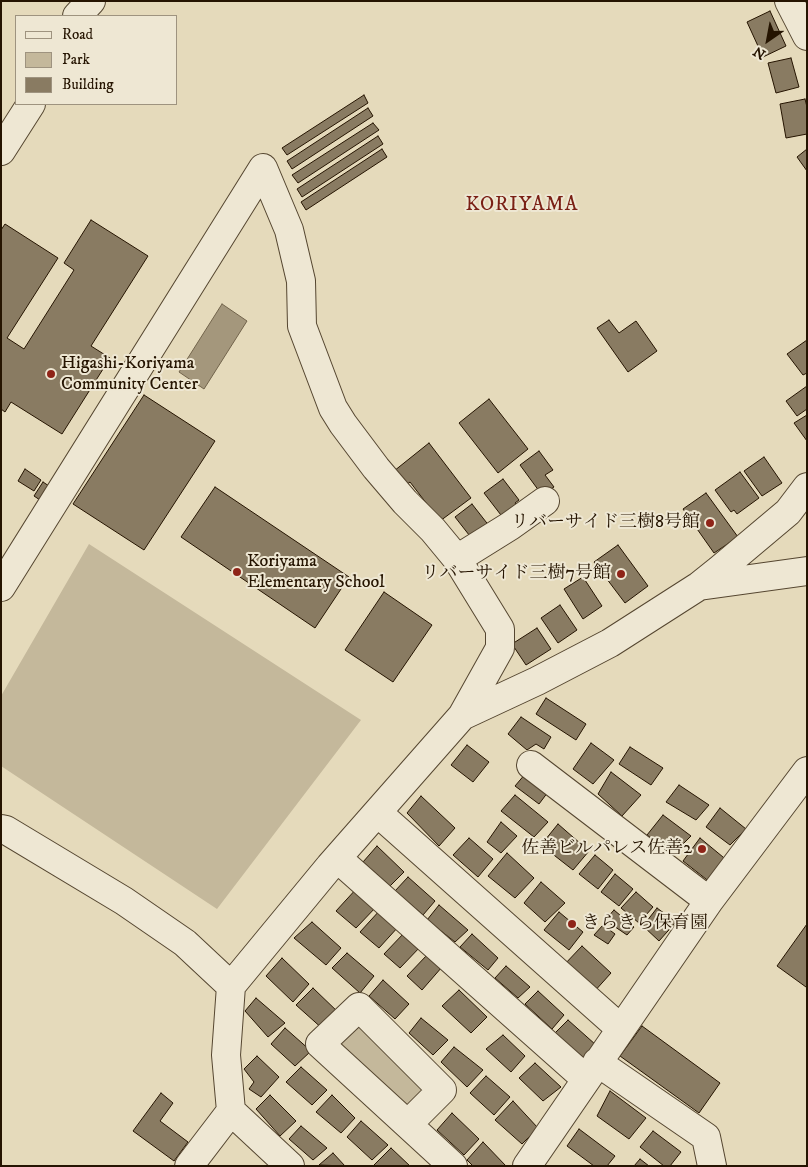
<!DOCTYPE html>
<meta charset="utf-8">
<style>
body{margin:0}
#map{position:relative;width:808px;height:1167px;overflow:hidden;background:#e5dabb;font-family:"IM FELL DW Pica",serif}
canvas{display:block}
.frame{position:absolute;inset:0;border:2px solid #251401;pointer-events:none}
.legend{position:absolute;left:15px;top:15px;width:162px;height:90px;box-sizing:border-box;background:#eee7d3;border:1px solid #9e937f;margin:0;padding:6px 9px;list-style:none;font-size:15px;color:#251401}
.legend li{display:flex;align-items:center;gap:10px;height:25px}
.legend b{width:25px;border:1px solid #9e937f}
.north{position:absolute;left:743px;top:15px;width:50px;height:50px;-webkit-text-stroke:4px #eee7d3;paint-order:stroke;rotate:213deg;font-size:14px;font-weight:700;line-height:20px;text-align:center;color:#251401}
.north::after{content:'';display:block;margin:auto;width:18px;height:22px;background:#251401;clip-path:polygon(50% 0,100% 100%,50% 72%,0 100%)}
</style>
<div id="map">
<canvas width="808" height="1167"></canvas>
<div class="frame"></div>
<ul class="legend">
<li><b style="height:6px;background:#eee7d3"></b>Road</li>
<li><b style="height:14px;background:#c4b89b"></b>Park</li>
<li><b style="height:14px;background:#897b62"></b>Building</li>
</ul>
<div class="north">N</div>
</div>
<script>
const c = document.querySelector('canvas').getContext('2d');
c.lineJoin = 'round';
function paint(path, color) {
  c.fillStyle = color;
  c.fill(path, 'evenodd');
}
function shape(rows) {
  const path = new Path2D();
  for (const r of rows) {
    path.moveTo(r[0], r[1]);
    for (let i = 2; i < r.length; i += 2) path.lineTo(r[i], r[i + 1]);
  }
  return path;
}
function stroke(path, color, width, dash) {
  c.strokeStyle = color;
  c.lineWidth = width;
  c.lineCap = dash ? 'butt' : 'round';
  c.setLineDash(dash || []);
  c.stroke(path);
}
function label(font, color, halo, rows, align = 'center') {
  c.font = font + ' "IM FELL DW Pica","Noto Serif JP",serif';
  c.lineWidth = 4;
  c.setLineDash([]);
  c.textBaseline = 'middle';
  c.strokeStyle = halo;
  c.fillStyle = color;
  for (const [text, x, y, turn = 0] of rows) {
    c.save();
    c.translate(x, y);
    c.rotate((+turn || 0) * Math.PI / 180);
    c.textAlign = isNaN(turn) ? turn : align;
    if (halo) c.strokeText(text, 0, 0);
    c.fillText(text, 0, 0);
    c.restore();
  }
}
const green = shape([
 [89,544,361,720,217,909,1,766,1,696],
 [366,1025,426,1090,420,1100,404,1106,342,1052,340,1042,352,1028]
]);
const water = shape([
 [222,304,247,321,204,389,179,372,222,304]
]);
const building = shape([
 [770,11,786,46,763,57,747,22,770,11],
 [791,58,799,87,776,93,768,63,791,58],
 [364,95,368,103,287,155,282,148,364,95],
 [805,99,807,107,807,134,786,138,780,104,805,99],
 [368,108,373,116,292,169,287,161,368,108],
 [373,123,379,130,298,183,292,175,373,123],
 [378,136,383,144,302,197,297,189,378,136],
 [382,149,387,157,306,210,301,202,382,149],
 [807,149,807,171,797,157,807,149],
 [91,220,148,256,91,346,110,358,62,434,11,402,5,412,1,409,1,230,5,224,58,258,7,338,24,349,74,270,64,263,91,220],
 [609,320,619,333,636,321,657,351,628,372,597,328,609,320],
 [807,340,807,373,803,375,787,354,807,340],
 [807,386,807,409,797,416,786,401,807,386],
 [144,395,215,441,144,550,73,504,144,395],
 [489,399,528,449,498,473,459,423,489,399],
 [807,415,807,441,794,423,807,415],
 [429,443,471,498,440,521,410,482,405,486,394,471,429,443],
 [539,451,553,470,545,475,554,487,542,495,520,465,539,451],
 [764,457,782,483,762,496,744,471,764,457],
 [25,469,41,480,34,491,18,481,25,469],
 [740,472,759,498,737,514,734,510,731,512,715,490,740,472],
 [503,479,519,500,515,503,519,508,504,519,484,493,503,479],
 [43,482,49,486,40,500,34,496,43,482],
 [215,487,349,577,315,628,181,537,215,487],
 [706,493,738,537,714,553,683,509,706,493],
 [472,504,490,527,473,540,455,517,472,504],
 [618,545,648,586,625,603,594,562,618,545],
 [583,577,602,606,583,619,564,589,583,577],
 [384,592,432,625,393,682,345,650,384,592],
 [560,605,577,630,558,643,541,618,560,605],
 [537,628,551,649,526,665,512,644,537,628],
 [546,698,586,724,576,740,536,714,546,698],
 [521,717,551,737,544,749,536,744,527,750,508,734,521,717],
 [591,743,614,760,593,784,573,769,591,743],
 [467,745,489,762,473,782,451,765,467,745],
 [630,747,663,768,651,785,619,764,630,747],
 [611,772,641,795,622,816,598,794,611,772],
 [526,773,548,792,539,804,515,786,526,773],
 [679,785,709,805,696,820,666,802,679,785],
 [515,795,548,822,534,837,501,811,515,795],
 [421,796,455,828,439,846,407,813,421,796],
 [720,808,746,829,730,845,706,827,720,808],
 [663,815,691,836,673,854,647,835,663,815],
 [501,822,517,836,501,853,487,842,501,822],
 [558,824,589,851,573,870,541,845,558,824],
 [469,838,493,859,478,877,453,855,469,838],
 [700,838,729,862,711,883,683,861,700,838],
 [377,846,404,872,390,886,363,862,377,846],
 [507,853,534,878,515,898,488,876,507,853],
 [595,855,613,870,598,889,579,874,595,855],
 [615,874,633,889,619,906,601,892,615,874],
 [408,877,435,901,423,915,395,891,408,877],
 [541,882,565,903,545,922,524,903,541,882],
 [358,887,377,906,356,928,336,911,358,887],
 [636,892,653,907,639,923,621,908,636,892],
 [439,905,468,930,455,942,427,920,439,905],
 [657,908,676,922,659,941,643,926,657,908],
 [381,909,399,926,379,948,360,932,381,909],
 [614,910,634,927,627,935,605,920,614,910],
 [559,912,583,932,569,950,544,930,559,912],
 [312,922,341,948,326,965,294,938,312,922],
 [807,924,807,987,806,987,777,966,807,924],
 [603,925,615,934,608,944,594,935,603,925],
 [405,932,421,946,400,968,384,954,405,932],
 [472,934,498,958,488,970,460,947,472,934],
 [582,946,611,973,593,993,563,966,582,946],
 [347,953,374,976,360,993,332,968,347,953],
 [428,954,442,967,422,990,407,976,428,954],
 [282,958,309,984,293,1002,266,976,282,958],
 [506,966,530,987,518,998,495,978,506,966],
 [383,980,409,1004,395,1019,369,996,383,980],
 [313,988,340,1014,324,1030,296,1005,313,988],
 [459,990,487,1017,471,1033,442,1006,459,990],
 [538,991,564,1015,552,1029,525,1004,538,991],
 [256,998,285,1023,268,1037,245,1011,256,998],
 [421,1018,448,1040,433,1055,409,1033,421,1018],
 [568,1020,596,1045,584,1058,554,1034,568,1020],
 [642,1026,720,1083,699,1113,620,1056,642,1026],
 [285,1028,311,1051,295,1066,271,1044,285,1028],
 [503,1035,525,1056,511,1072,486,1049,503,1035],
 [454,1047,483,1070,467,1087,441,1062,454,1047],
 [257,1056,279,1077,261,1097,249,1089,254,1082,244,1069,257,1056],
 [535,1063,561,1087,543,1101,519,1078,535,1063],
 [301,1067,327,1090,312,1105,286,1082,301,1067],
 [486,1076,510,1097,494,1115,470,1093,486,1076],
 [610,1091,646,1118,629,1139,597,1116,610,1091],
 [161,1093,173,1103,160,1121,188,1142,174,1161,133,1131,161,1093],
 [270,1095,296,1121,280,1136,256,1109,270,1095],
 [332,1095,355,1118,341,1133,316,1112,332,1095],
 [513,1101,538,1128,522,1144,495,1120,513,1101],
 [452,1113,479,1139,464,1155,437,1130,452,1113],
 [361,1121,388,1145,372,1160,347,1137,361,1121],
 [301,1126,327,1148,313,1160,289,1139,301,1126],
 [579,1129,615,1156,607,1166,594,1166,567,1146,579,1129],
 [653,1131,681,1152,670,1166,664,1166,640,1147,653,1131],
 [483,1142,506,1166,473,1166,467,1160,483,1142],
 [391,1148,410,1166,375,1166,374,1165,391,1148],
 [333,1153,345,1166,319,1165,333,1153],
 [640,1159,649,1166,634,1166,640,1159]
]);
const minor = shape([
 [789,1,807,36],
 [77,16,91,1],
 [1,151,31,104],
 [457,559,510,526,545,501],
 [699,586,807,571],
 [1,587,263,168,289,230,301,281,302,326,333,408,343,424,376,468,405,502,433,530,457,559,500,629,500,648,462,716,330,866,231,986,226,1055,231,1111,290,1166],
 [462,716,537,681,610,643,699,586,719,570,788,512,807,487],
 [531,765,709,901],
 [378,813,621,1029],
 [1,829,6,830,124,901,185,943,231,986],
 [337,858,586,1079],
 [597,1062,706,1137,712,1166],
 [408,1124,442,1090,359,1007,320,1044,453,1166],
 [189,1166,231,1111],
 [527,1166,709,901,807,771]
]);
const markers = [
 [51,374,5,"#8f2418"],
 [710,523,5,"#8f2418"],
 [237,572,5,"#8f2418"],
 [621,574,5,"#8f2418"],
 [702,849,5,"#8f2418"],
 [572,924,5,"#8f2418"]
];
const poiNames = [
 ["Higashi-Koriyama",61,364],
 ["Community Center",61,385],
 ["リバーサイド三樹8号館",700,523,"right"],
 ["Koriyama",247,562],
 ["Elementary School",247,583],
 ["リバーサイド三樹7号館",611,574,"right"],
 ["佐善ビルパレス佐善2",692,849,"right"],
 ["きらきら保育園",582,924]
];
const quarterNames = [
 ["KORIYAMA",522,206]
];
paint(green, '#c4b89b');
paint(water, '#a4977c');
stroke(water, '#71634b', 1);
paint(building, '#897b62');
stroke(building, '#251401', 1);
stroke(minor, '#554630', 30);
stroke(minor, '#eee7d3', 28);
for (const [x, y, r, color] of markers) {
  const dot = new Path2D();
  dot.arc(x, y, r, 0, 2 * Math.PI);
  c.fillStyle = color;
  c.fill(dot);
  stroke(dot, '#eee7d3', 2);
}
label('18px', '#251401', '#eee7d3', poiNames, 'left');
c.letterSpacing = '1px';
label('20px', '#7a1f14', '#eee7d3', quarterNames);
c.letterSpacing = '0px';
</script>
